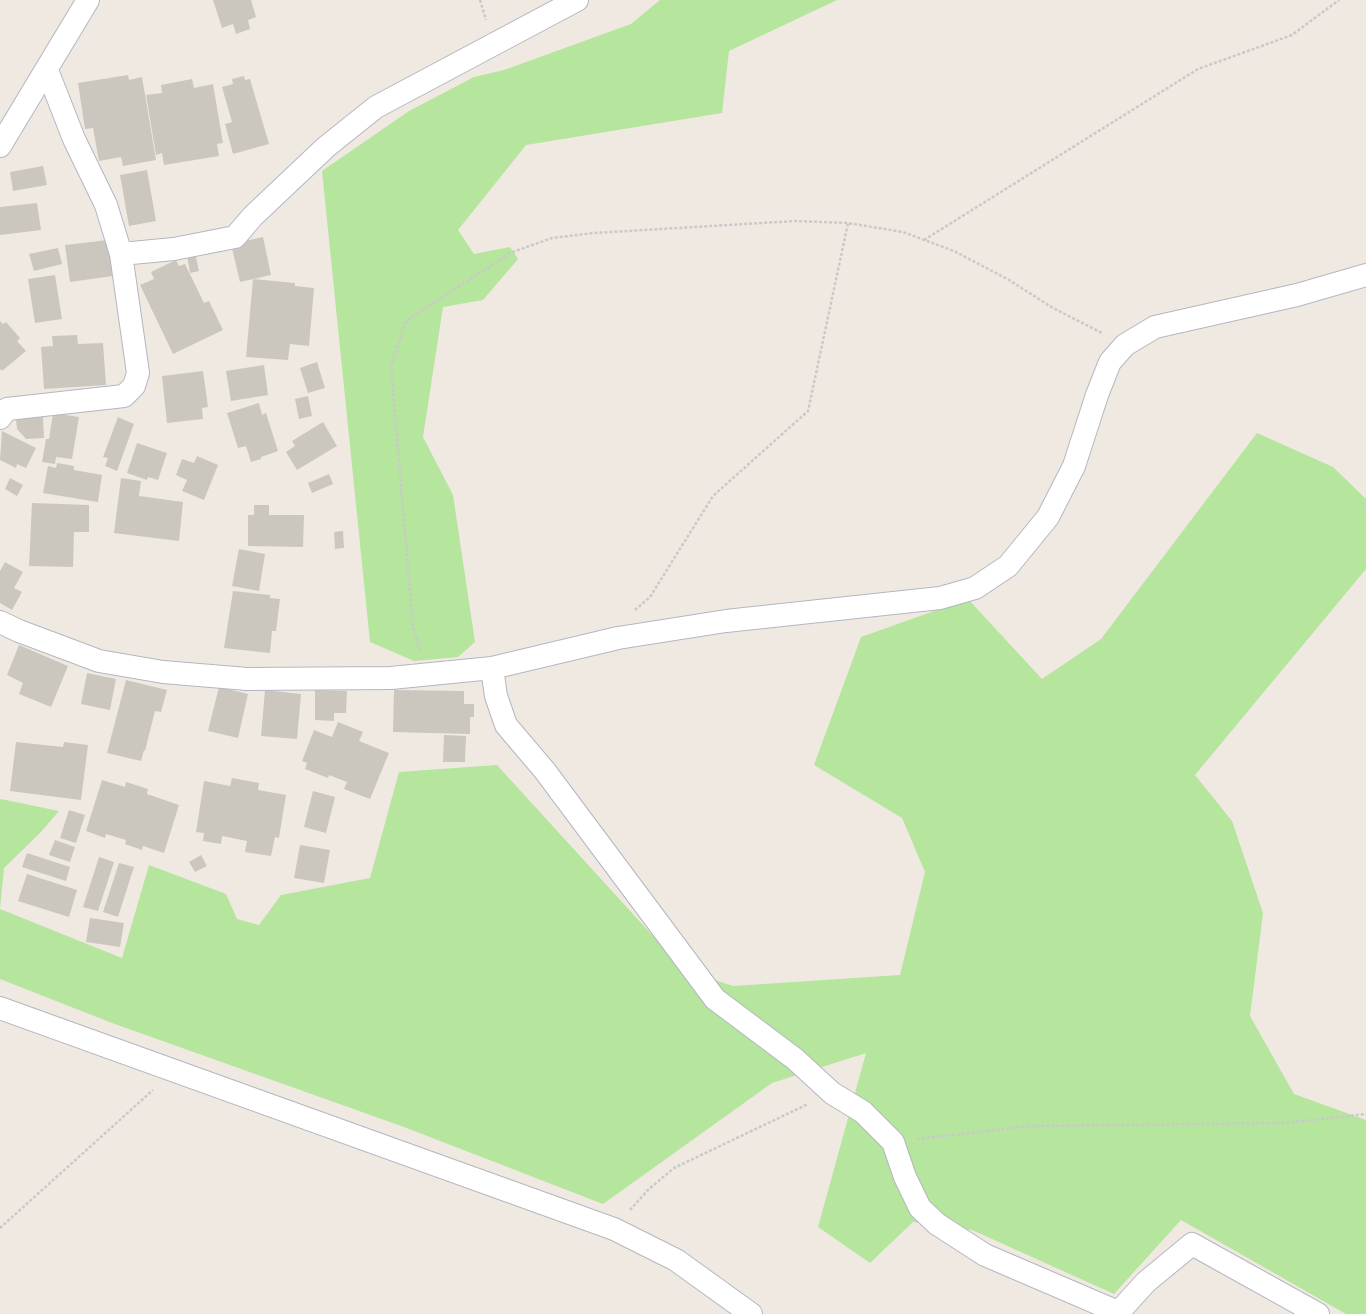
<!DOCTYPE html>
<style>
body{margin:0}
canvas{display:block;background:#efe9e1}
</style>
<canvas width="1366" height="1314"></canvas>
<script>
const c = document.querySelector('canvas').getContext('2d');
c.lineJoin = 'round';
function paint(path, color) {
  c.fillStyle = color;
  c.fill(path, 'evenodd');
}
function shape(rows) {
  const path = new Path2D();
  for (const r of rows) {
    path.moveTo(r[0], r[1]);
    for (let i = 2; i < r.length; i += 2) path.lineTo(r[i], r[i + 1]);
  }
  return path;
}
function stroke(path, color, width, dash) {
  c.strokeStyle = color;
  c.lineWidth = width;
  c.lineCap = dash ? 'butt' : 'round';
  c.setLineDash(dash || []);
  c.stroke(path);
}
const green = shape([
 [660,0,837,0,729,51,722,113,526,145,458,230,474,254,510,247,518,259,483,300,443,307,423,437,453,495,475,642,458,657,414,661,370,642,322,171,409,111,474,77,504,70,631,24],
 [1257,433,1333,467,1366,499,1366,569,1195,775,1232,821,1263,913,1250,1016,1294,1094,1366,1120,1366,1314,1346,1314,1181,1220,1114,1294,972,1230,913,1222,870,1263,818,1227,866,1053,772,1083,603,1204,404,1127,112,1023,0,979,0,800,1,799,59,811,41,832,4,868,0,909,122,958,149,865,226,894,237,919,259,925,281,895,370,878,399,772,497,765,684,970,733,986,900,975,925,872,902,818,814,765,861,637,968,599,1042,679,1101,639]
]);
const building = shape([
 [213,0,251,0,256,17,248,20,250,29,236,34,233,24,222,28],
 [128,75,129,80,142,77,156,160,123,166,121,157,99,161,93,128,85,129,78,83],
 [244,76,245,80,250,79,269,144,233,154,225,124,232,122,222,87,233,84,232,79],
 [192,79,194,88,213,84,223,143,217,144,219,156,164,165,162,153,156,155,146,95,162,93,161,85],
 [43,166,47,185,13,191,10,172],
 [147,170,156,221,129,226,120,175],
 [37,203,41,230,0,235,0,207],
 [263,237,271,275,240,282,231,244],
 [108,240,113,276,70,282,65,245],
 [58,248,62,264,34,271,29,254],
 [195,253,199,271,190,273,187,255],
 [176,260,179,266,185,264,204,303,209,301,223,330,173,354,140,285,154,279,151,272],
 [55,275,62,319,35,323,28,279],
 [253,279,295,283,295,286,314,288,309,346,290,344,288,360,246,357],
 [0,321,3,324,6,322,20,338,17,341,26,351,2,371,0,369],
 [77,335,78,344,103,343,106,385,44,389,41,347,53,346,52,336],
 [317,362,325,388,308,393,300,368],
 [264,365,268,395,231,401,226,371],
 [203,371,208,407,202,408,203,419,167,423,162,376],
 [308,396,312,416,299,419,295,399],
 [259,403,262,415,266,413,278,451,261,457,261,459,251,462,246,446,238,448,227,413],
 [53,413,79,417,72,459,56,457,55,464,42,462,46,439,49,439],
 [43,417,44,438,26,439,17,429,16,419],
 [118,417,134,424,117,471,105,466,108,458,103,457],
 [323,422,337,446,297,470,286,452,295,446,292,441],
 [2,431,36,448,26,468,17,464,16,468,0,460],
 [137,443,167,453,158,480,148,477,147,480,127,473],
 [197,456,218,465,204,500,182,491,187,480,176,475,182,459,194,463],
 [57,463,74,466,74,470,102,475,98,502,43,493,48,466,56,468],
 [329,474,333,484,312,493,308,483],
 [10,478,23,485,17,496,5,489],
 [121,478,141,481,139,496,183,502,179,541,114,533],
 [32,503,89,505,89,532,74,532,73,567,29,566],
 [254,505,269,505,269,515,304,515,303,547,248,546,248,515,254,515],
 [343,531,344,548,335,549,334,532],
 [239,549,265,554,259,591,232,586],
 [5,562,23,572,14,588,22,592,12,610,0,603,0,571],
 [233,591,270,595,270,598,280,599,276,631,272,631,270,653,224,648],
 [19,645,68,666,51,707,19,694,23,683,7,675],
 [87,673,116,679,110,710,81,704],
 [126,680,167,690,161,712,155,711,145,751,144,750,141,761,107,753],
 [219,687,248,694,238,738,208,731],
 [265,690,301,694,297,739,261,736],
 [315,690,347,691,346,713,334,713,334,721,315,720],
 [394,690,464,691,464,704,474,704,474,717,470,717,470,734,393,732],
 [338,722,363,732,359,741,389,753,370,799,344,789,347,782,329,775,328,778,305,769,307,763,302,761,314,730,332,737],
 [444,735,466,736,465,762,443,762],
 [16,742,63,747,64,742,88,745,81,800,10,791],
 [232,778,259,783,258,790,286,795,279,838,275,837,271,856,245,852,247,841,222,836,221,844,203,841,204,833,196,832,204,781,230,786],
 [102,780,125,787,126,782,148,789,147,794,179,805,164,853,143,846,142,850,125,844,126,840,106,834,105,838,86,831],
 [313,791,335,797,326,833,304,827],
 [69,810,85,815,76,843,60,838],
 [55,840,75,847,70,862,49,855],
 [300,845,330,850,324,883,294,878],
 [27,853,70,867,66,881,22,867],
 [201,855,207,866,195,872,189,862],
 [99,857,114,862,98,911,83,907],
 [119,863,134,867,118,917,103,912],
 [27,874,77,890,69,917,18,901],
 [90,918,124,923,120,947,86,942]
]);
const path = shape([
 [480,0,486,20],
 [924,240,1198,69,1292,35,1339,0],
 [635,610,650,597,713,496,808,411,848,223],
 [420,650,413,627,391,366,406,321,510,253,552,238,594,233,795,221,848,223,903,232,954,251,1009,280,1053,308,1102,333],
 [917,1139,1029,1126,1286,1123,1366,1114],
 [630,1210,648,1190,674,1168,808,1104],
 [0,1228,153,1090]
]);
const minor = shape([
 [47,70,74,139,106,205,121,254,174,249,235,237,253,216,326,147,376,107,577,0],
 [0,418,7,409,124,396,134,386,138,373,121,254],
 [0,622,19,631,99,661,163,672,247,679,391,678,492,668,618,638,726,621,940,598,975,588,1008,566,1048,517,1074,466,1097,395,1110,362,1125,345,1155,327,1297,295,1366,275],
 [492,668,496,696,506,725,545,771,715,999,795,1059,832,1093,863,1112,893,1142,905,1177,920,1208,937,1224,985,1255,1118,1312],
 [1117,1314,1146,1282,1192,1244,1318,1314]
]);
const tertiary = shape([
 [0,146,88,0],
 [0,1008,614,1229,676,1260,751,1314]
]);
paint(green, '#b6e59e');
paint(building, '#cbc7bf');
stroke(minor, '#b4b7c1', 24);
stroke(tertiary, '#b4b7c1', 24);
stroke(path, '#c9c9c9', 2.5, [3, 2]);
stroke(minor, '#fff', 22);
stroke(tertiary, '#fff', 22);
</script>
